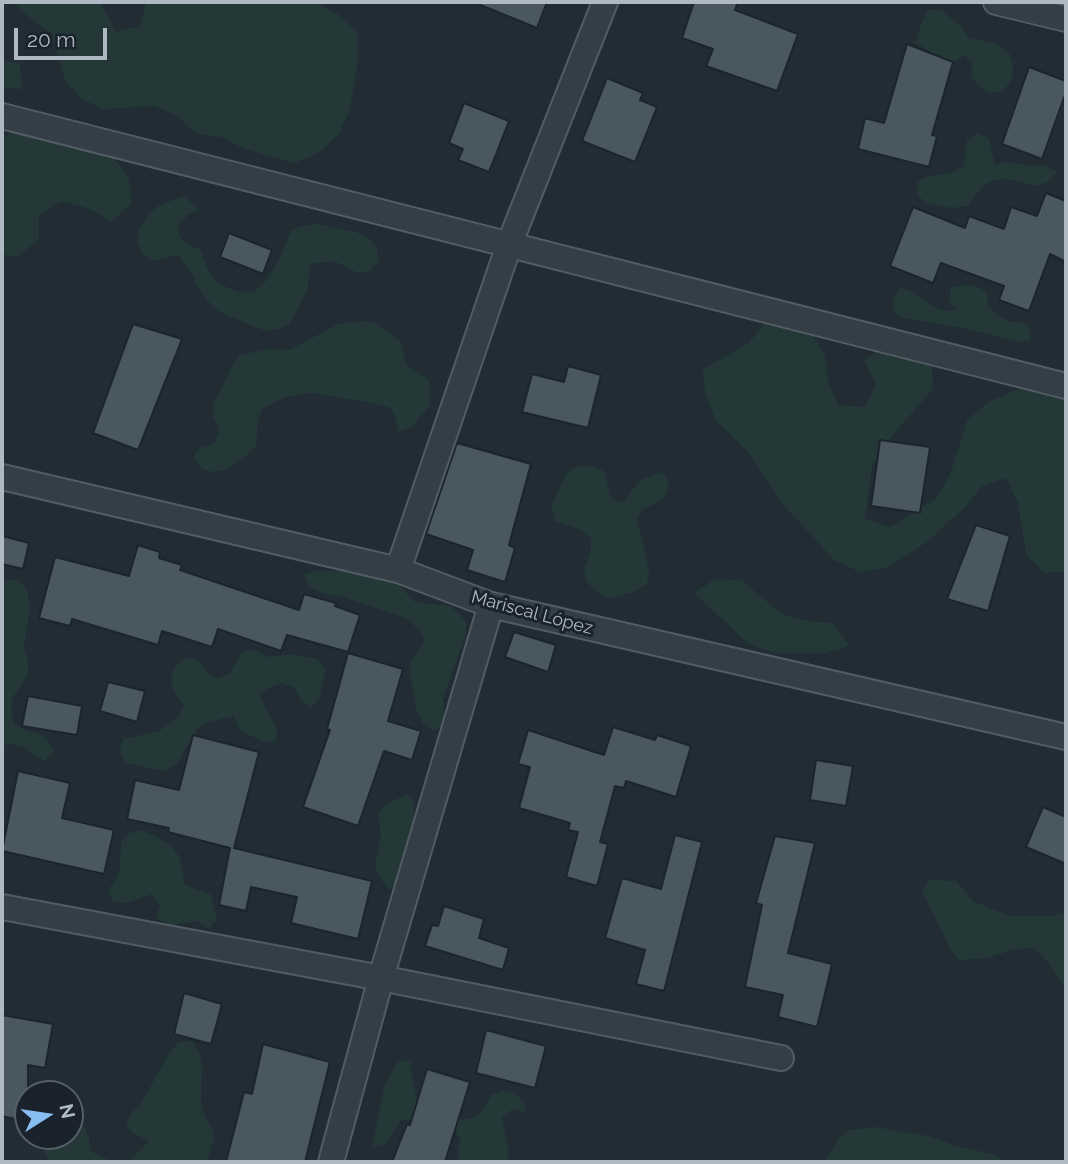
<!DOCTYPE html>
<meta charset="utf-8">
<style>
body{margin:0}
#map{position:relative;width:1068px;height:1164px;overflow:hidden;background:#212c35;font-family:Raleway,sans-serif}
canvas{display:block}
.frame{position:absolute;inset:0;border:4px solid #afb9c3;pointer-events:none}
.north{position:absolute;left:14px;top:1080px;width:70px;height:70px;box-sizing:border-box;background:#1a232b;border:2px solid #565f68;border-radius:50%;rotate:78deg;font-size:19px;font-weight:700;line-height:28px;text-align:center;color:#afb9c3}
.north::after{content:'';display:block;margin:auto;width:24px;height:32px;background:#87bdf0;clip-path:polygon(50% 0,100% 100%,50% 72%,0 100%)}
.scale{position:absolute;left:14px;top:28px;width:93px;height:32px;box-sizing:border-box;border:4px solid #afb9c3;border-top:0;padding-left:9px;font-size:21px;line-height:24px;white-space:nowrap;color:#afb9c3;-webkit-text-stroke:5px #1a232b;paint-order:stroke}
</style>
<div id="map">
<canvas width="1068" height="1164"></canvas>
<div class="frame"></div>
<div class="north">N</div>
<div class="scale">20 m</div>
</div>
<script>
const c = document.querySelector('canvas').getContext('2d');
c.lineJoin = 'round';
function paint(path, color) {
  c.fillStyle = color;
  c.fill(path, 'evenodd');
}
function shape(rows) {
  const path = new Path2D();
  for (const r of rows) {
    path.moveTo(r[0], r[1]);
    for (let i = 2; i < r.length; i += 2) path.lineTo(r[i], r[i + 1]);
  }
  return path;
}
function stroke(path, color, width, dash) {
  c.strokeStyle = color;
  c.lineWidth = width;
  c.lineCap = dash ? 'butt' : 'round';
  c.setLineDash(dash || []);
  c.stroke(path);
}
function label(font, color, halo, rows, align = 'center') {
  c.font = font + ' Raleway,sans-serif';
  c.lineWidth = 6;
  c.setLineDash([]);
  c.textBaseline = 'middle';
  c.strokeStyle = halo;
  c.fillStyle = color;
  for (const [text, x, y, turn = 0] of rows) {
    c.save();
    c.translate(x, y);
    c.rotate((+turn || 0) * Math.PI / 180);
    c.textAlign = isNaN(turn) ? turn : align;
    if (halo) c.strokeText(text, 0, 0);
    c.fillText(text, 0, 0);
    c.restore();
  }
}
const green = shape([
 [13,2,100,2,116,32,140,26,146,2,313,2,338,14,357,32,358,59,350,110,338,135,318,153,295,163,245,149,222,137,197,134,178,116,154,106,104,109,81,99,65,80,52,34,30,18],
 [928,10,941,10,961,26,969,38,997,44,1009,53,1013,66,1011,81,1002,92,989,92,978,86,971,76,973,64,964,55,953,62,942,59,916,43,921,24],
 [2,61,20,63,22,89,2,88],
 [15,133,91,146,115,159,129,180,132,204,111,221,87,208,61,201,39,216,39,240,16,257,2,254,2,136],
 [977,133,989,139,995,165,1006,162,1031,166,1044,165,1057,172,1048,182,1034,186,1008,179,996,180,984,185,967,206,952,208,928,204,918,196,917,182,929,176,954,172,964,166,967,140],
 [184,196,199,210,188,215,178,225,180,238,190,246,201,250,209,273,217,283,241,293,254,291,266,281,280,258,291,230,303,226,316,224,356,232,368,238,377,248,379,261,371,271,358,273,334,261,310,264,308,289,290,323,280,329,267,331,255,327,218,311,208,301,199,290,193,276,178,255,154,261,142,253,137,241,140,227,149,214,159,205],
 [963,285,976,286,987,292,988,306,998,315,1010,322,1023,322,1030,327,1030,340,1018,342,967,329,904,318,894,311,893,298,901,288,912,292,934,307,946,311,957,310,949,301,951,287],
 [769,318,812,334,825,356,828,381,838,405,865,407,876,384,864,360,885,346,932,362,933,389,885,444,872,466,865,519,890,527,937,498,951,472,967,420,990,401,1016,390,1048,380,1066,381,1066,571,1045,573,1026,554,1018,503,1006,478,982,486,966,506,927,542,887,568,860,572,834,560,780,501,751,456,715,419,705,394,703,369,749,343],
 [364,321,377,324,400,341,407,365,429,380,431,392,429,406,412,427,398,432,396,419,390,408,377,404,311,393,285,397,262,409,258,421,256,446,247,455,226,469,214,472,202,469,193,457,201,447,214,444,219,430,214,418,213,405,231,368,239,356,265,349,290,350,338,324],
 [577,466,591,466,604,471,611,498,622,503,640,481,652,475,664,472,669,486,665,497,657,503,644,508,637,519,649,571,647,584,634,592,609,598,597,592,586,581,584,568,590,553,591,539,581,530,555,521,551,506,566,474],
 [316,571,355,571,385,577,397,583,415,602,451,606,466,621,466,634,443,698,445,725,433,731,423,723,417,712,410,675,411,662,425,641,419,630,409,620,397,615,346,598,321,593,309,586,304,574],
 [715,579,741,580,782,614,808,621,832,623,850,646,826,653,774,653,749,644,694,593],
 [6,580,18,580,27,589,30,608,24,647,28,661,28,675,13,697,11,710,14,723,24,730,36,733,47,738,54,752,44,761,23,747,11,744,2,746,2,586],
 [255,650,267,657,293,654,318,659,325,669,320,697,311,708,301,700,294,688,282,683,270,687,259,695,277,729,276,742,263,741,249,735,239,728,233,716,209,722,197,729,176,765,164,771,126,763,120,751,123,739,159,731,179,716,184,704,175,694,171,680,175,666,185,658,198,660,205,671,215,679,229,674,242,652],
 [408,795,413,799,415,827,404,851,403,871,399,882,395,887,388,889,380,878,375,865,381,834,378,813,389,802],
 [143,830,171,845,180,858,185,884,196,890,210,894,217,920,208,929,199,921,170,925,156,918,160,905,152,894,126,903,113,902,108,890,116,879,120,867,121,842,129,833],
 [930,880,956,881,973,901,1010,916,1050,916,1066,912,1066,989,1043,956,1031,948,1016,949,986,958,960,960,951,950,922,891],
 [192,1041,199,1051,202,1065,201,1104,205,1117,212,1127,214,1138,207,1162,117,1162,128,1161,149,1141,135,1134,126,1125,133,1111,142,1102,169,1053,179,1042],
 [411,1060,411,1073,417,1100,425,1110,462,1120,476,1117,485,1107,491,1095,503,1090,515,1093,524,1103,525,1112,513,1109,502,1117,509,1155,507,1162,460,1162,458,1151,461,1139,453,1130,417,1120,401,1120,385,1144,372,1147,385,1084,399,1061],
 [83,1124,89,1138,90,1151,113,1162,52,1162,44,1153,48,1141,58,1136,70,1136,70,1130],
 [875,1127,928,1136,956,1146,997,1155,1004,1162,825,1161,839,1138,849,1130]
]);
const building = shape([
 [473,2,547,2,537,28,473,2],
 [694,2,738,2,735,10,798,34,777,91,706,66,713,49,682,38,694,2],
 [907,44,953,62,932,135,937,136,929,167,858,149,865,118,884,123,907,44],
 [1029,67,1066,81,1066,92,1042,159,1002,144,1029,67],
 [607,78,643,93,640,100,657,107,635,162,582,141,607,78],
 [464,103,509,121,489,172,458,160,463,149,449,143,464,103],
 [1046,193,1066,201,1066,262,1050,254,1029,311,999,300,1004,286,941,263,933,283,890,266,913,207,965,228,969,216,1004,229,1011,207,1037,216,1046,193],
 [229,233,272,250,263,274,220,257,229,233],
 [133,324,182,339,138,450,93,433,133,324],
 [568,366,601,375,588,428,522,412,532,374,564,382,568,366],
 [880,440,930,447,920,513,871,506,880,440],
 [457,443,531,464,509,545,515,548,505,582,467,570,473,550,426,534,457,443],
 [976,525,1010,536,988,611,947,599,976,525],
 [2,536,29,543,23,569,2,564,2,536],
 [138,545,160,552,159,558,182,565,180,570,299,610,304,594,336,603,335,606,360,615,348,652,287,635,281,651,218,629,212,647,162,631,158,645,72,619,70,626,39,618,55,557,129,576,138,545],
 [514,632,556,645,548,672,505,657,514,632],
 [348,653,403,669,388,721,421,731,412,760,384,751,358,826,303,807,330,730,327,729,348,653],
 [108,682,145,691,137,722,100,711,108,682],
 [28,696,82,706,77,735,22,726,28,696],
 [613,727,655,740,657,735,691,746,676,797,626,781,624,788,615,786,600,842,608,844,597,886,566,877,578,832,568,830,570,823,519,808,530,767,518,764,528,730,604,755,613,727],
 [193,735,259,752,234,848,372,881,358,939,291,923,297,897,251,887,246,911,219,905,230,848,168,832,169,828,127,819,135,780,179,790,193,735],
 [816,760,853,766,846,806,810,800,816,760],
 [18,771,70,783,62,818,114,830,104,874,2,851,18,771],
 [1043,807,1066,817,1066,864,1026,847,1043,807],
 [675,835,702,842,664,991,636,984,645,950,605,938,622,878,661,889,675,835],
 [775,836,815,843,788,953,832,964,817,1027,778,1017,783,995,745,987,762,905,756,903,775,836],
 [444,906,484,919,479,938,509,948,503,970,425,946,432,925,438,926,444,906],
 [184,993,222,1004,211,1044,174,1034,184,993],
 [2,1015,53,1024,45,1068,28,1065,28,1122,2,1116,2,1015],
 [486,1030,546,1046,535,1088,476,1073,486,1030],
 [263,1044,330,1062,305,1162,226,1162,244,1092,252,1094,263,1044],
 [427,1069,470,1082,445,1162,392,1162,407,1124,410,1125,427,1069]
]);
const street = shape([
 [996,2,1066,19],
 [2,116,1066,386],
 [2,477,398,570,491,605,1066,737],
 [398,570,509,245,605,2],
 [2,907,381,978,781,1058],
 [331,1162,381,978,491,605]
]);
const streetNames = [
 ["Mariscal López",532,613,15]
];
paint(green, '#243937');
paint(building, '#495761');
stroke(building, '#1c252d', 2);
stroke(street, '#525c64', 28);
stroke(street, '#343e46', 24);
label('18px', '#afb9c3', '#1a232b', streetNames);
</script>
